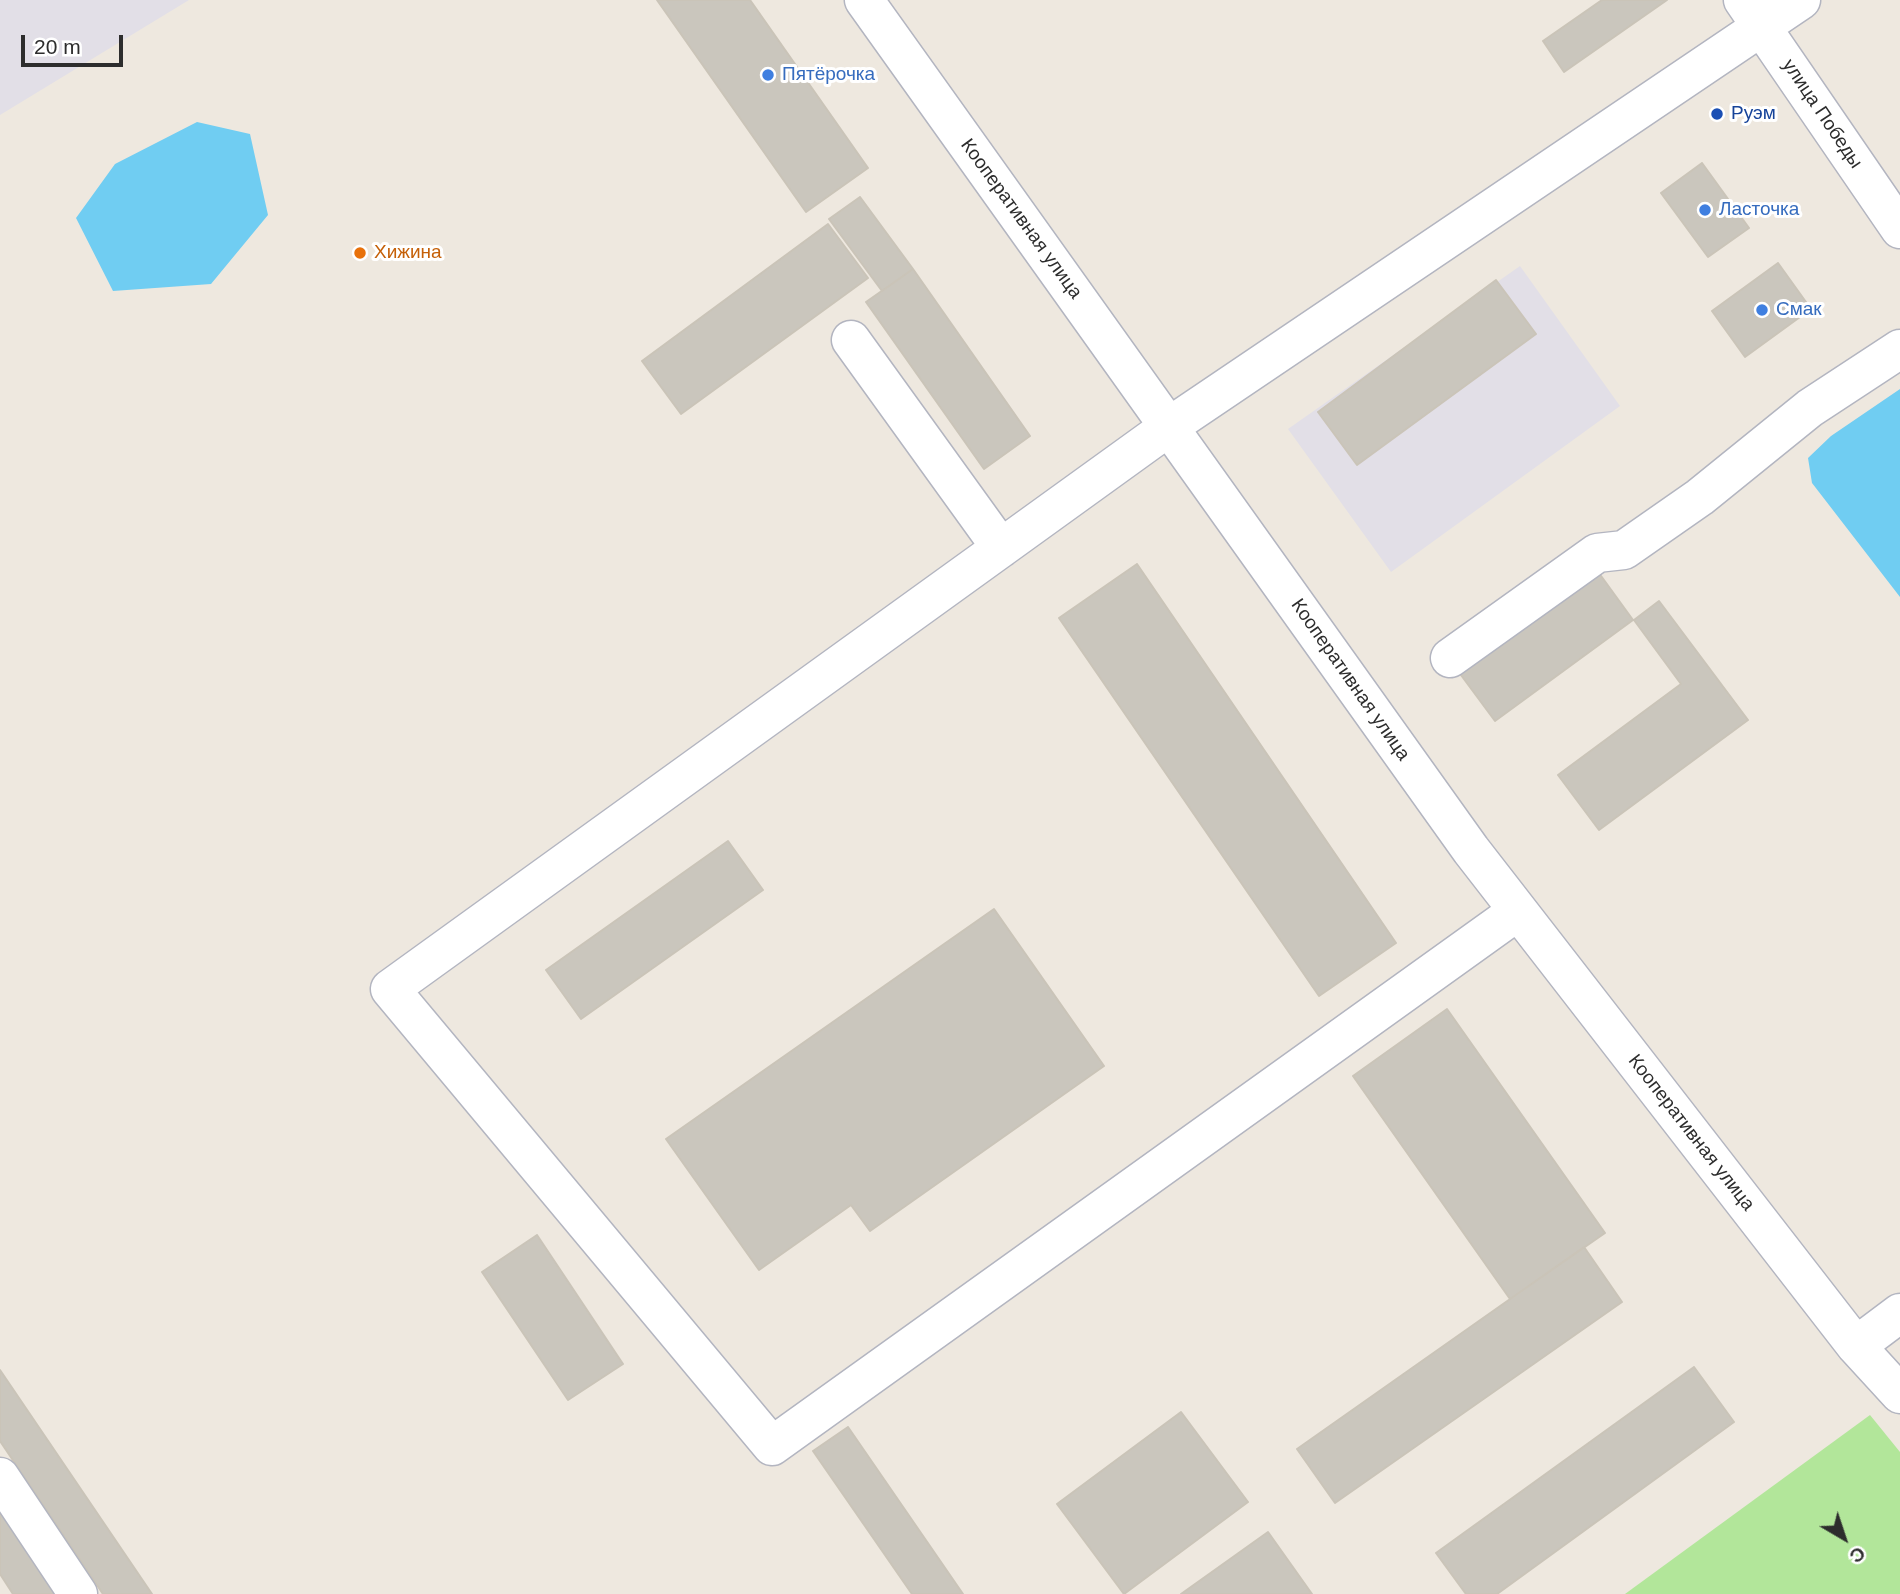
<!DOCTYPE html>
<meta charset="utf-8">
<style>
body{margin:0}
#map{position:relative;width:1900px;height:1594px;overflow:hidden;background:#eee8df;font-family:Arial,sans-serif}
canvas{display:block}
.north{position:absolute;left:1809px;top:1503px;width:70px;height:70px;-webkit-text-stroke:5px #fff;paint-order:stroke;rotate:141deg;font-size:19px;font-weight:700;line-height:28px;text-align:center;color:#2d2d2d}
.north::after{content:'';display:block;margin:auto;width:24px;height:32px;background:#2d2d2d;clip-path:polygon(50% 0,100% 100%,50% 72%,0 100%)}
.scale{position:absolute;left:21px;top:35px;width:102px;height:32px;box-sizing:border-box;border:4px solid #2d2d2d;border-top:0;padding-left:9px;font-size:21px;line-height:24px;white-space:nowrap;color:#2d2d2d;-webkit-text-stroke:5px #fff;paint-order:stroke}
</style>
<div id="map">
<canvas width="1900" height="1594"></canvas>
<div class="north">С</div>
<div class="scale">20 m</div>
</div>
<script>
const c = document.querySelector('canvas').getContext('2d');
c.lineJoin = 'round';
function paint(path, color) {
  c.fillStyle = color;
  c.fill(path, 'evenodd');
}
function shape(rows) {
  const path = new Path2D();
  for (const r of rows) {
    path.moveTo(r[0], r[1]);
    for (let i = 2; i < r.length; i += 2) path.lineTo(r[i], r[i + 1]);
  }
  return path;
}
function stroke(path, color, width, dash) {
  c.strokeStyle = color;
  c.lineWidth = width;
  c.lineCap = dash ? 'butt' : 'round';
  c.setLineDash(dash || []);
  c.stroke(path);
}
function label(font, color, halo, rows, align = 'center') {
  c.font = font + ' Arial,sans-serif';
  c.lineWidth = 6;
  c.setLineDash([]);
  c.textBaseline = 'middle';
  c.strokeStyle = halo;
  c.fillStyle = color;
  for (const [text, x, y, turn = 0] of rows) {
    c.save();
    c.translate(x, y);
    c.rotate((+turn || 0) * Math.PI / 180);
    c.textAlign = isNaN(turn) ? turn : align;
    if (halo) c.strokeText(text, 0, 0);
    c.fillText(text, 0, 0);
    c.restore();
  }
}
const industrial = shape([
 [0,0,189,0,0,115],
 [1520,266,1620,406,1391,572,1288,429]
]);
const green = shape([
 [1870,1415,1900,1452,1900,1594,1625,1594]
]);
const water = shape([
 [197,122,250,134,268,215,211,284,113,291,76,218,115,164],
 [1900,389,1900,597,1812,483,1808,458,1831,436]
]);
const building = shape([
 [657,0,750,0,868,168,806,212,657,0],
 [1602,0,1667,0,1564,72,1543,41,1602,0],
 [1702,163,1749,228,1708,257,1661,193,1702,163],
 [860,197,913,269,882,291,829,219,860,197],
 [828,224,868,278,681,414,642,361,828,224],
 [1778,263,1811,309,1745,357,1712,311,1778,263],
 [913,269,1030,436,984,469,866,302,913,269],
 [1496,280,1536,334,1357,465,1318,412,1496,280],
 [1137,564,1396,943,1319,996,1059,618,1137,564],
 [1596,569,1633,620,1495,721,1458,671,1596,569],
 [1659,601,1748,720,1599,830,1558,775,1681,684,1634,620,1659,601],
 [728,841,763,890,581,1019,546,970,728,841],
 [994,909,1104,1066,870,1231,851,1205,759,1270,666,1139,994,909],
 [1447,1009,1605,1233,1510,1299,1353,1076,1447,1009],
 [537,1235,623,1364,568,1400,482,1272,537,1235],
 [1584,1247,1622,1302,1335,1503,1297,1449,1584,1247],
 [1694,1367,1734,1422,1497,1594,1466,1594,1436,1553,1694,1367],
 [0,1370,152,1594,103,1594,0,1441,0,1370],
 [1181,1412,1248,1502,1124,1594,1057,1504,1181,1412],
 [848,1427,963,1594,912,1594,813,1451,848,1427],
 [0,1509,55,1594,13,1594,0,1574,0,1509],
 [1268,1532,1312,1594,1181,1594,1268,1532]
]);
const minor = shape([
 [864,0,1471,850,1856,1346,1900,1394],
 [1743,0,1900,229],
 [851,340,1001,548],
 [1450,658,1597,553,1624,550,1700,497,1810,408,1900,349],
 [1518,911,772,1446,390,989,1170,426,1801,0],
 [1856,1346,1900,1313],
 [0,1477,78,1594]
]);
const markers = [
 [768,75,7,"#3f7fe0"],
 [1717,114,7,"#1a4fb4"],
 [1705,210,7,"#3f7fe0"],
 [360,253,7,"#e8710a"],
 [1762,310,7,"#3f7fe0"]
];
const shopNames = [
 ["Пятёрочка",782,75],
 ["Ласточка",1719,210],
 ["Смак",1776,310]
];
const transitNames = [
 ["Руэм",1731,114]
];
const streetNames = [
 ["улица Победы",1822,114,56],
 ["Кооперативная улица",1021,219,54],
 ["Кооперативная улица",1350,680,55],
 ["Кооперативная улица",1691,1133,52]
];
const foodNames = [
 ["Хижина",374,253]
];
paint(industrial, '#e2dfe7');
paint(green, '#b2e69a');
paint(water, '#70cdf2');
paint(building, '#cac6bd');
stroke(building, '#cac4b8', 2);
stroke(minor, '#b3b5c0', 41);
stroke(minor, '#fff', 38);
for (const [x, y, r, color] of markers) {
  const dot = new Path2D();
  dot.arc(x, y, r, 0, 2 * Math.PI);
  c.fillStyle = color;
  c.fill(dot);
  stroke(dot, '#fff', 2.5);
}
label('19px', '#366cbe', '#fff', shopNames, 'left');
label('19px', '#164399', '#fff', transitNames, 'left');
label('19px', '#2d2d2d', '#fff', streetNames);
label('19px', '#c56008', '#fff', foodNames, 'left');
</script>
